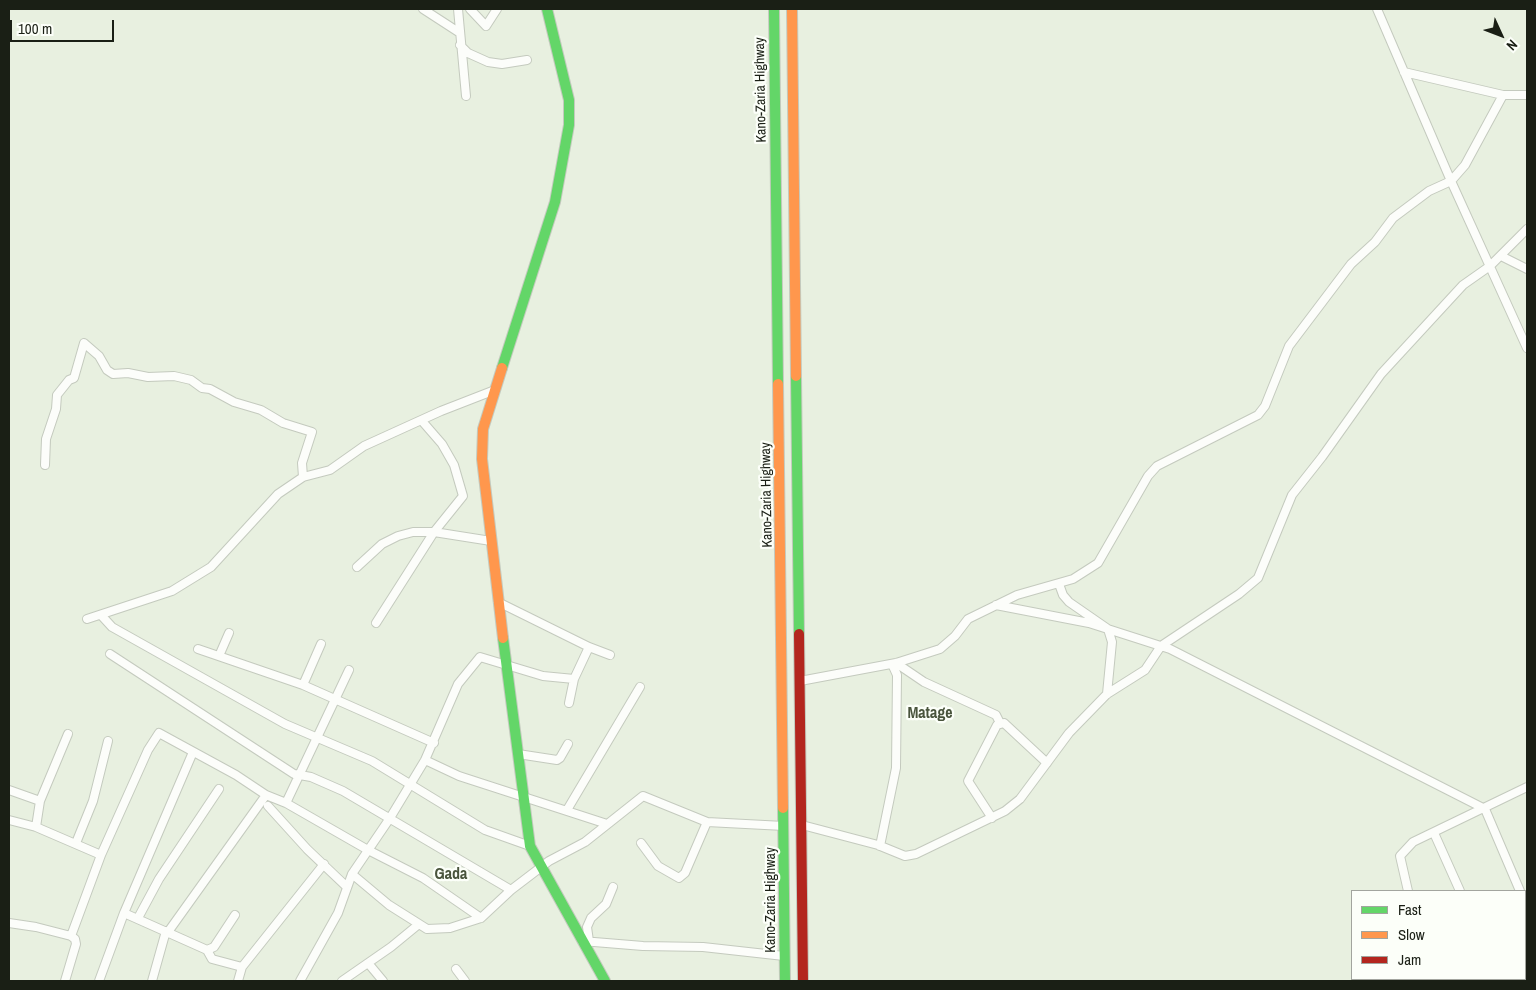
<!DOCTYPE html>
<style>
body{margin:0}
#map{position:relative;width:1536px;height:990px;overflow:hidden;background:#e8f0e0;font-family:"Archivo Narrow",sans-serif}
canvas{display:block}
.frame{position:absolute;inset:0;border:10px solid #1a1f15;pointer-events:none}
.legend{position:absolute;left:1351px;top:890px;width:175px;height:90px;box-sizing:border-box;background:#fcfff9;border:1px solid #a2a59e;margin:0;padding:6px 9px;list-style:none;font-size:15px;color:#1a1f15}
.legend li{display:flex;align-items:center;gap:10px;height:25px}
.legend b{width:25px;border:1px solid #a2a59e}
.north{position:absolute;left:1476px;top:10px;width:50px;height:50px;-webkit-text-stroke:4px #fcfff9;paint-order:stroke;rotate:133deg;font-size:14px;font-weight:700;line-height:20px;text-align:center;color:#1a1f15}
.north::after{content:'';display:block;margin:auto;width:18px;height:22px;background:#1a1f15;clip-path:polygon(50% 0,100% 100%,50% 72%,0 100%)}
.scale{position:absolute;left:10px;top:20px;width:104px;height:22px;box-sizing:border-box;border:2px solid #1a1f15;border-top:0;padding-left:6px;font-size:15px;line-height:18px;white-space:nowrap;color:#1a1f15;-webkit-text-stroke:4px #fcfff9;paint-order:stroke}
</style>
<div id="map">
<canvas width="1536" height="990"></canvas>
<div class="frame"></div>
<ul class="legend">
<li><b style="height:6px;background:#63d668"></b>Fast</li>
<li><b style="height:6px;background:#ff974d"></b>Slow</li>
<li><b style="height:6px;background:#b3261e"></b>Jam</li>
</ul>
<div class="north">N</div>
<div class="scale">100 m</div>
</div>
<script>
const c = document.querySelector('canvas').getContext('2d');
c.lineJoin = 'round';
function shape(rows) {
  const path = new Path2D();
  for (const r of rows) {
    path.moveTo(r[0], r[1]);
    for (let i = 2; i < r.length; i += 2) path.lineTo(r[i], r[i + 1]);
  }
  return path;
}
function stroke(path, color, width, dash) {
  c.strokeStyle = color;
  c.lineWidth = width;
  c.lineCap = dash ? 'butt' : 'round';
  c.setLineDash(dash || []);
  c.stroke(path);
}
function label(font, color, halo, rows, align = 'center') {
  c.font = font + ' "Archivo Narrow",sans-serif';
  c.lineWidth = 4.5;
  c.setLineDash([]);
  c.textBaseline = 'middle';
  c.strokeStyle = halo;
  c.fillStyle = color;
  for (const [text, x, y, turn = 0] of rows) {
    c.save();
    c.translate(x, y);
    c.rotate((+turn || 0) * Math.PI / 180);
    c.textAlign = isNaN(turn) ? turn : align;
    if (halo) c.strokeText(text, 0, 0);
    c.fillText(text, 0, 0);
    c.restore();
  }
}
const street = shape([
 [423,9,460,33],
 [458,9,466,96],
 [470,9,486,26,497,9],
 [1377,9,1451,181,1527,348],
 [460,45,468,53,488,62,502,64,527,60],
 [1404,72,1503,95],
 [1501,256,1527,269],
 [422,421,442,444,454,465,463,496,434,532,491,541],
 [45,465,46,439,56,409,57,395,69,380,74,378,84,343,99,356,107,370,113,374,128,373,148,377,174,376,191,380,202,388,210,389,234,402,261,410,283,423,312,432,302,463,303,477],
 [357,567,382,544,398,536,413,532,434,532,376,623],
 [1059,584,1063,595,1069,602,1108,629,1112,642,1107,694],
 [498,602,589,647,610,655],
 [996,605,1089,623,1170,649,1485,809,1520,891],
 [101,615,112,627,285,724,372,761,485,830,530,846],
 [87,619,172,591,211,567,278,494,303,477,330,470,364,446,441,411,495,390],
 [198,649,303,685,434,743],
 [110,654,294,774,311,777,343,791,511,890],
 [219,656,229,633],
 [896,663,924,682,996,715,1000,723],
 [800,681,896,663,940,649,955,636,968,619,1017,595,1073,579,1098,563,1148,476,1157,466,1258,415,1265,406,1289,346,1351,264,1375,242,1393,218,1429,191,1451,181,1465,165,1503,95,1527,95],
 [303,685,321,644],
 [569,703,574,679],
 [518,754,557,760,560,758,568,744],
 [425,760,459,776,607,824],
 [9,790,40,801],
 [286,803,349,670],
 [268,806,307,849,347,887],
 [567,810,640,687],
 [992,818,968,781,997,725,1004,723,1047,763],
 [9,820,36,827,101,855],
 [802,825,878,845,905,856,916,854,1005,811,1020,799,1069,733,1107,694,1145,670,1161,646,1239,594,1258,578,1292,495,1322,457,1381,374,1463,285,1490,266,1527,229],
 [36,827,40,801,68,734],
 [1434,833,1460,891],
 [76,843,93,801,108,741],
 [641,843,658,866,679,878,685,873,707,822],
 [880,846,896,768,897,675,892,664],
 [352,874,389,905,427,929,450,928,481,918,511,890,549,861,585,842,643,796,707,822,784,826],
 [1408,891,1400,856,1413,842,1527,787],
 [1525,901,1527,907],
 [124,913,207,950,212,959,242,967,324,864],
 [138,918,159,879,219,789],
 [9,923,36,927,71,936,75,939,76,944,65,981],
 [168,932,266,795],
 [71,936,101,855,148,750,159,733,236,775,266,795,286,803,368,850,423,878,481,918],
 [582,941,643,946,703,947,784,956],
 [589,941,587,927,591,918,606,904,613,887],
 [207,950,214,947,235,915],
 [368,963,383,981],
 [456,969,465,981],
 [1438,979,1439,981],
 [1499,979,1500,981],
 [99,981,124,913,193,752],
 [152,981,166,931],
 [238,981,242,967],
 [300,981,338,913,352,874,390,818,425,760,458,684,480,657,543,676,574,679,589,647],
 [342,981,391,947,419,924]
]);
const fast = shape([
 [774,9,778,384],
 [502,368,555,202,569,125,569,100,547,9],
 [796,376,799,634],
 [503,638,530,846,605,981],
 [783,808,785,981]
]);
const slow = shape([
 [792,9,796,376],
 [502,368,483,429,482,459,503,638],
 [778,384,783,808]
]);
const jam = shape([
 [799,634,803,981]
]);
const streetNames = [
 ["Kano-Zaria Highway",761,90,-91],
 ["Kano-Zaria Highway",767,495,-91],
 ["Kano-Zaria Highway",771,900,-90]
];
const quarterNames = [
 ["Matage",930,714],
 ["Gada",451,875]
];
stroke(street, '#c4cabe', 10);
stroke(fast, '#c4cabe', 12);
stroke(slow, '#c4cabe', 12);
stroke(jam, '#c4cabe', 12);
stroke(street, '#fcfdfa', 8);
stroke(fast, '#63d668', 10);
stroke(slow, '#ff974d', 10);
stroke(jam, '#b3261e', 10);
label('14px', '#1a1f15', '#fcfff9', streetNames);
label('bold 16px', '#49543c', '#fcfff9', quarterNames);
</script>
